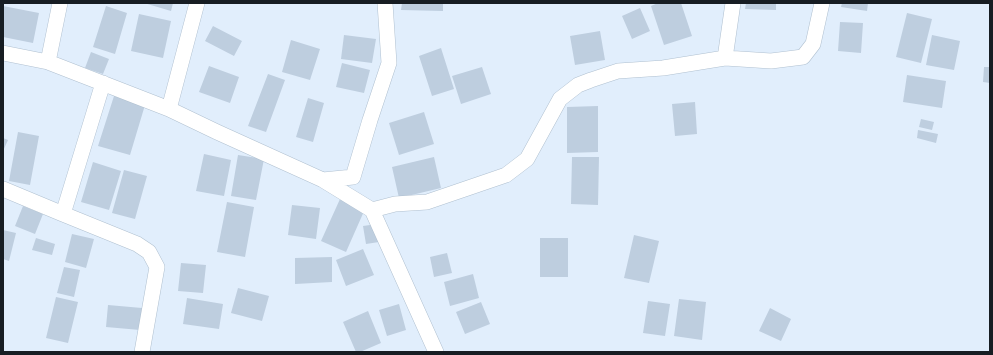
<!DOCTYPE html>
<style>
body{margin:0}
#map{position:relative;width:993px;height:355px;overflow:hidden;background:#e1eefc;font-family:Spectral,serif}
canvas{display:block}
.frame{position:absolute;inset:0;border:4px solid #171d23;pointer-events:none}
</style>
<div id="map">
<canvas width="993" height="355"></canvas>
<div class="frame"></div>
</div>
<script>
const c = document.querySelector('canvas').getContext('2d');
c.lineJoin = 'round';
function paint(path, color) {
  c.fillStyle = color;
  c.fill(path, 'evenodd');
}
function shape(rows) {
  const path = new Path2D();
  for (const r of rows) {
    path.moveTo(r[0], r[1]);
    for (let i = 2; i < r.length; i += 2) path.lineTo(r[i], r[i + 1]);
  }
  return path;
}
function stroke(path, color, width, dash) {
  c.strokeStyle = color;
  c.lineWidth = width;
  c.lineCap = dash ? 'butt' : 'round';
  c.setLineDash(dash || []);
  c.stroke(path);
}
const building = shape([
 [144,3,173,3,171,11],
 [402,3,443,3,443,11,401,10],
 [658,3,681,3,692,36,664,45,651,6],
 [746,3,776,3,776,10,745,9],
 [842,3,868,3,867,11,841,7],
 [3,6,39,13,33,43,3,37],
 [106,6,127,13,115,54,93,47],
 [640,8,650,31,632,39,622,16],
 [907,13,932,19,921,63,896,57],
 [139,14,171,21,163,58,131,51],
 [840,22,863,23,861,53,838,51],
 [213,26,242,41,234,56,205,41],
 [600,31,605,60,575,65,570,36],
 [344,35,376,39,372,63,341,59],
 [932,35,960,41,954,70,926,65],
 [291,40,320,49,310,80,282,72],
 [441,48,454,89,432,96,419,56],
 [91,52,109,59,103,74,85,68],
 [342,63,370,70,364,93,336,87],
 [209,66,239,77,230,103,199,92],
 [482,67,491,94,461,104,452,76],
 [984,67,990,67,990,83,983,82],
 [268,74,285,80,266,132,248,126],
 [907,75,946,81,942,108,903,102],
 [114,96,145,105,130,155,98,146],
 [308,98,324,103,313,142,296,137],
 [695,102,697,134,675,136,672,104],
 [598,106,598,152,567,153,567,107],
 [424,112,434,144,399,155,389,123],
 [921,119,934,122,932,130,919,127],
 [918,130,938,134,936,143,917,138],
 [18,132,39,136,30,185,9,181],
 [3,138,8,140,3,151],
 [204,154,231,160,224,196,196,191],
 [238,155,264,159,256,200,231,196],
 [434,157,441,188,399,198,392,167],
 [572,157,599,157,598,205,571,204],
 [93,162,121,171,109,210,81,202],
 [124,170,147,176,135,219,112,213],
 [340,199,365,209,346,252,321,241],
 [227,202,254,207,245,257,217,252],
 [292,205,320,208,316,239,288,235],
 [23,206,43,214,35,234,15,226],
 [377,224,379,242,366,244,363,226],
 [3,230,16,233,9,261,3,259],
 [72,234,94,239,86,268,65,262],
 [634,235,659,241,649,283,624,278],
 [36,238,55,244,52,255,32,250],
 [540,238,568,238,568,277,540,277],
 [363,249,374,275,346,286,336,260],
 [447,253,452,273,434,277,430,257],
 [332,257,332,282,295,284,295,258],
 [181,263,206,265,203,293,178,291],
 [64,267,80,270,74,297,57,293],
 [473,274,479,298,450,306,444,282],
 [238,288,269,296,262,321,231,313],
 [56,297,78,302,68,343,46,338],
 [187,298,223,304,219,329,183,324],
 [679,299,706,302,702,340,674,336],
 [648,301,670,304,665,336,643,333],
 [481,302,490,324,465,334,456,312],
 [399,304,406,330,387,336,379,310],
 [108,305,142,308,140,330,106,327],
 [770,308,791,319,781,341,759,331],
 [368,311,381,343,360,352,356,352,343,322]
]);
const minor = shape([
 [3,53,48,62,169,109,217,132,323,180,372,210,436,352],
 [725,58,733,3],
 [48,62,60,3],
 [169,109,197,3],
 [323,180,353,177,370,120,389,63,385,3],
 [3,189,63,214,103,83],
 [372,210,395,204,427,202,506,175,527,159,560,99,578,85,591,80,618,71,663,68,725,58,771,61,803,57,813,44,822,3],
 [63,214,137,244,149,252,157,267,142,352]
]);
paint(building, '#becedf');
stroke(minor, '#b0c0d0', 16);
stroke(minor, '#fff', 15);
</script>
